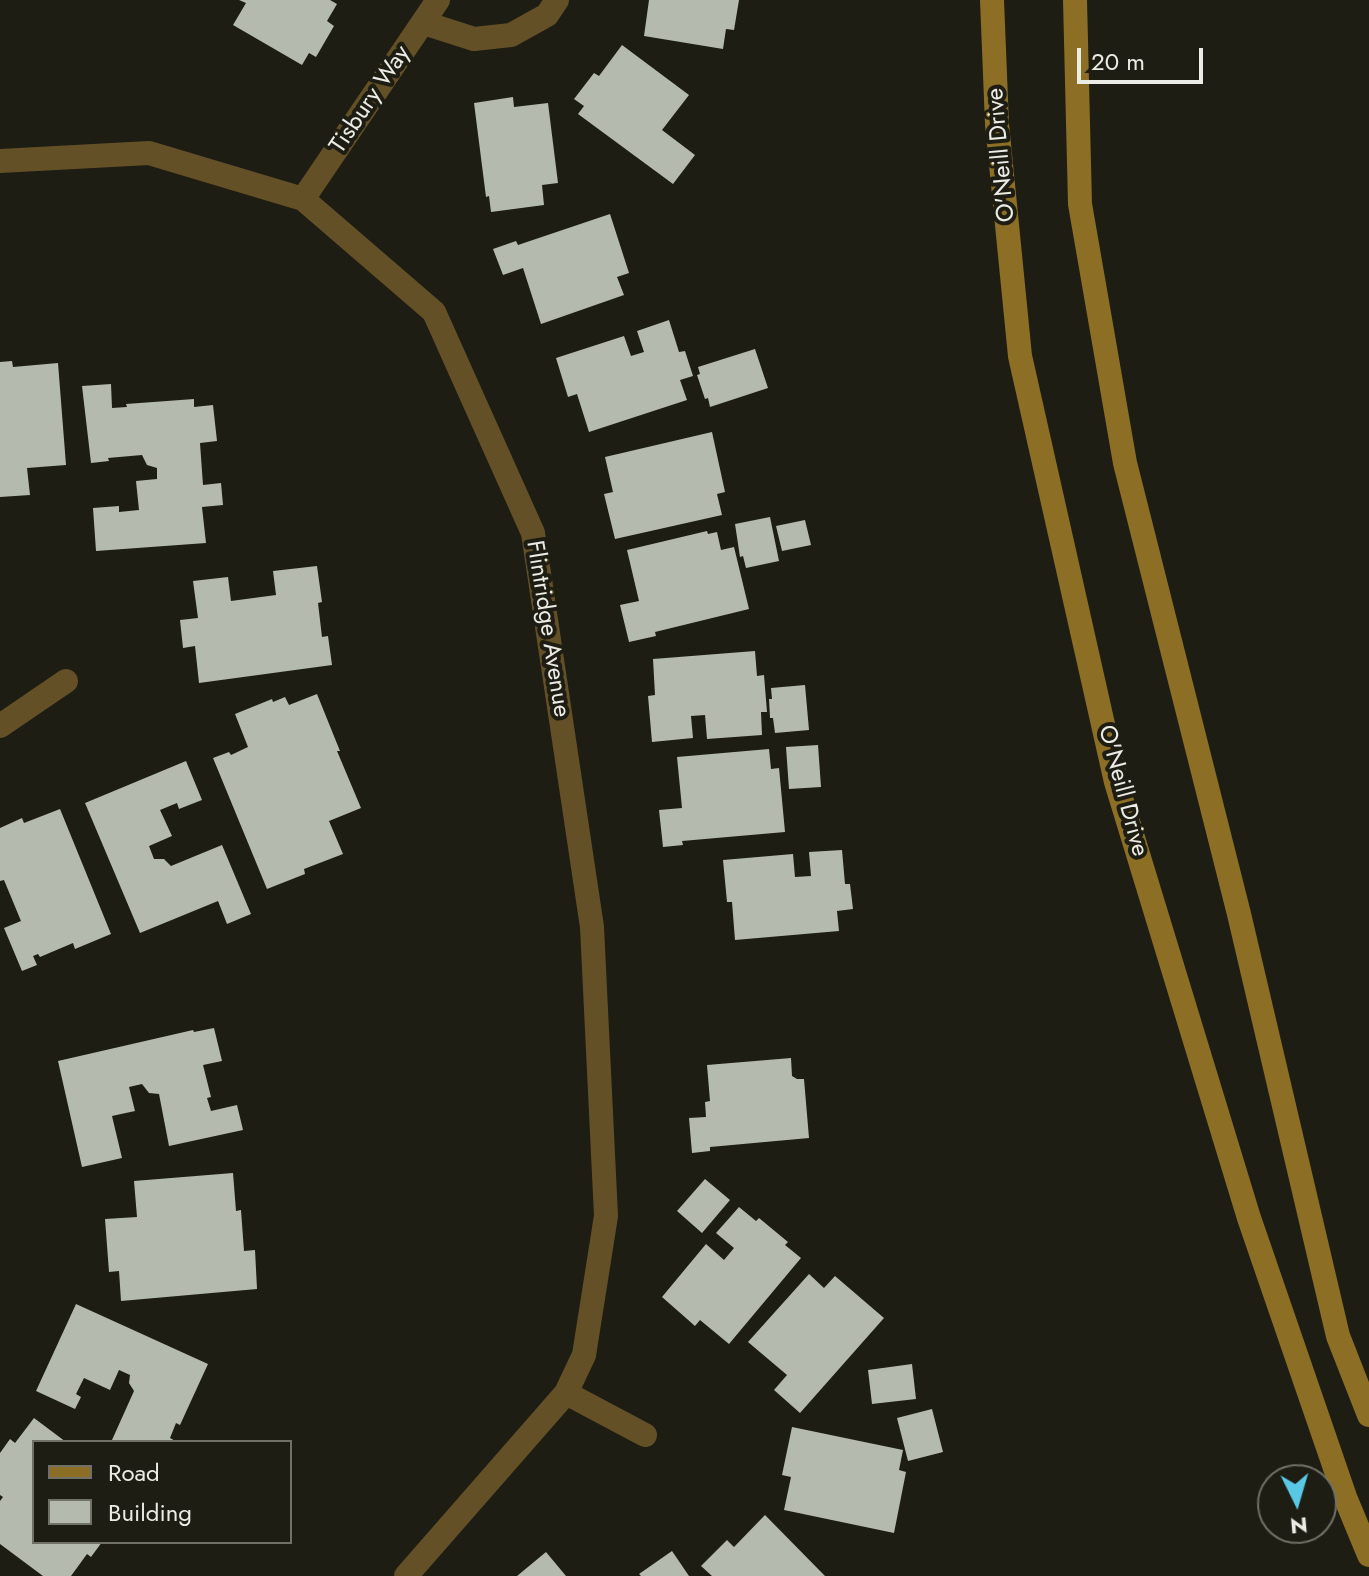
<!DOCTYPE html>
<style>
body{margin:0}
#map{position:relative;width:1369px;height:1576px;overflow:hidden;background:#1d1d13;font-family:Jost,sans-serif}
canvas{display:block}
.legend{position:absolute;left:32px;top:1440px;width:260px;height:104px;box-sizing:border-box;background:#1d1d13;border:2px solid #707067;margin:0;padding:10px 14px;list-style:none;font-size:24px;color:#ecece6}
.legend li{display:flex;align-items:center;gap:16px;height:40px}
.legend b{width:40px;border:2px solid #707067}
.north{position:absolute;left:1257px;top:1464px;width:80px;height:80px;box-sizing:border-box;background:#1d1d13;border:2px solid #707067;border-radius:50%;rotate:175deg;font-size:22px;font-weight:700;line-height:32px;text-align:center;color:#ecece6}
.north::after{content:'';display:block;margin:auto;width:28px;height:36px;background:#59c8e4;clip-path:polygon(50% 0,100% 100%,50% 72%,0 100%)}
.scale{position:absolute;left:1077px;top:48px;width:126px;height:36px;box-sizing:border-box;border:4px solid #ecece6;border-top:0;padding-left:10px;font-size:24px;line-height:28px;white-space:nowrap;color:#ecece6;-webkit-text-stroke:6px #1d1d13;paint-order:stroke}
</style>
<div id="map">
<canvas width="1369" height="1576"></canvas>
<ul class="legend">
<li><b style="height:10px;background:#8d6e25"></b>Road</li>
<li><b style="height:22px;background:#b5baaf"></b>Building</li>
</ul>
<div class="north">N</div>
<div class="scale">20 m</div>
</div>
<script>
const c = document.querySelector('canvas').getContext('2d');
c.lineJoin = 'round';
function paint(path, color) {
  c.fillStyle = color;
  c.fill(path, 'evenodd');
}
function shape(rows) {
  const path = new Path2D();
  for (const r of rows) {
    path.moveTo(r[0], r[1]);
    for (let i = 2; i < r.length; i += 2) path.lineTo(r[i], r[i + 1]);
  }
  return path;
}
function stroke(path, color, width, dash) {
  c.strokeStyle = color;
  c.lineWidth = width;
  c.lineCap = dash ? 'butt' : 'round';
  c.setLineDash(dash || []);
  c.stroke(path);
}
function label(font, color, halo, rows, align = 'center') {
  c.font = font + ' Jost,sans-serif';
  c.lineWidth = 8;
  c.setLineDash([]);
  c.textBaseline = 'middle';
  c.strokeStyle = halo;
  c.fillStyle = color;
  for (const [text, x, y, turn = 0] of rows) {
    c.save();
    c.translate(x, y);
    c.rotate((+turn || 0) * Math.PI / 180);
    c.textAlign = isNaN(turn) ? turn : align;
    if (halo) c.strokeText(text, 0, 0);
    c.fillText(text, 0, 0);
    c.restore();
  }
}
const building = shape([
 [239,0,330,0,337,4,327,21,334,26,316,57,309,53,302,65,233,25,246,3],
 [649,0,739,0,734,30,726,29,723,49,644,36],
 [622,45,689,95,662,130,695,155,673,184,578,114,584,106,574,99,594,73,599,76],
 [513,97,514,107,548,103,558,183,542,185,544,205,491,212,489,196,486,197,474,103],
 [610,214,629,273,617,277,624,295,541,324,523,268,503,275,493,249,516,241,518,245],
 [669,320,679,352,685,351,693,376,680,380,687,400,589,432,577,394,568,397,556,358,624,336,631,356,644,352,637,331],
 [755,349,768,388,710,407,708,398,705,399,697,375,700,374,698,367],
 [12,361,13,367,58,363,66,465,27,468,30,495,0,497,0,362],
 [111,384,112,408,127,407,126,404,194,399,194,407,213,405,217,441,200,443,203,485,221,483,223,505,202,507,206,543,96,551,93,508,119,506,119,512,139,510,136,481,157,479,157,468,147,465,142,455,108,458,109,461,91,463,82,386],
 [712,432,725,492,717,494,722,515,615,539,604,494,613,492,605,457],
 [770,517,779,561,746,568,743,556,740,557,735,524],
 [805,520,811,545,782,551,776,526],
 [707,531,708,534,717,532,721,550,734,547,749,609,655,632,656,636,629,642,620,605,639,601,627,550],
 [317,566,322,602,318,603,322,637,328,636,332,665,199,683,195,646,183,648,180,620,198,618,193,581,228,577,231,601,276,595,273,571],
 [755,651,757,676,764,675,767,712,761,712,762,735,707,739,705,715,691,716,693,738,652,742,648,696,655,695,653,659],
 [805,685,809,730,775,733,773,718,770,718,769,699,772,699,771,688],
 [317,694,340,751,337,751,361,808,329,821,343,854,304,869,305,874,267,889,213,758,229,752,231,755,248,747,235,714,272,699,273,702,285,697,289,705],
 [818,745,821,787,789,789,786,747],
 [769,749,771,769,779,768,785,832,682,841,683,845,663,847,659,810,682,808,677,757],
 [186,761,202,800,179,809,177,803,160,810,172,836,149,846,154,859,164,859,171,866,222,845,251,914,227,924,218,901,140,933,85,803],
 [60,809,111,934,75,949,73,943,40,957,38,954,33,956,37,965,22,971,4,928,21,921,4,880,0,881,0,828,22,818,24,823],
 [842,850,845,884,850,884,853,909,837,911,839,931,735,940,732,902,727,902,723,860,793,854,795,877,811,876,809,852],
 [214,1028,222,1061,203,1065,211,1097,207,1098,211,1111,237,1105,243,1130,169,1146,159,1094,149,1093,142,1084,129,1087,135,1111,112,1116,122,1158,82,1167,58,1061,193,1030,194,1032],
 [791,1058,792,1076,797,1079,804,1079,809,1138,710,1147,710,1151,692,1153,689,1118,706,1117,705,1102,710,1101,707,1065],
 [233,1173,236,1211,241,1210,244,1251,255,1250,257,1289,121,1301,119,1271,109,1272,105,1219,137,1217,134,1181],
 [705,1179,730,1200,702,1233,677,1211],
 [739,1207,756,1221,759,1218,788,1242,785,1245,801,1258,729,1344,700,1320,695,1326,662,1297,706,1244,724,1260,734,1248,716,1233],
 [809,1274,824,1288,835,1276,884,1318,800,1413,774,1390,787,1375,748,1342],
 [76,1304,208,1364,180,1425,176,1423,170,1438,177,1442,116,1442,112,1440,134,1391,129,1383,130,1375,119,1370,110,1390,84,1378,76,1394,81,1397,75,1409,36,1391],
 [912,1364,916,1399,872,1404,868,1370],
 [932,1409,943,1452,908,1461,897,1418],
 [34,1418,66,1442,34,1442,34,1542,102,1542,91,1557,87,1554,71,1576,43,1576,0,1544,0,1501,3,1497,0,1495,0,1453,10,1439,15,1443],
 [792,1427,903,1450,899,1470,906,1472,894,1533,784,1510,791,1477,782,1475],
 [765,1515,825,1576,712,1576,701,1566,727,1540,734,1547],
 [672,1551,689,1576,641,1576,639,1574],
 [546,1552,566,1576,517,1576]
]);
const street = shape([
 [424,23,474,39,511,35,547,15,557,0],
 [0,161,149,153,303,199,434,312,533,533,592,927,606,1216,584,1355,566,1393,406,1576],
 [303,199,438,0],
 [0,726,66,681],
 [566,1393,645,1435]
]);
const secondary = shape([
 [992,0,997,124,1020,356,1116,782,1249,1218,1345,1497,1369,1555],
 [1075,0,1080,204,1125,463,1239,914,1338,1336,1369,1415]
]);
const streetNames = [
 ["Tisbury Way",371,100,-56],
 ["O'Neill Drive",1002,155,-95],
 ["Flintridge Avenue",547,629,81],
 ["O'Neill Drive",1122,791,75]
];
paint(building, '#b5baaf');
stroke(street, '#645027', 24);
stroke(secondary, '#8d6e25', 24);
label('24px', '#ecece6', '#1d1d13', streetNames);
</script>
